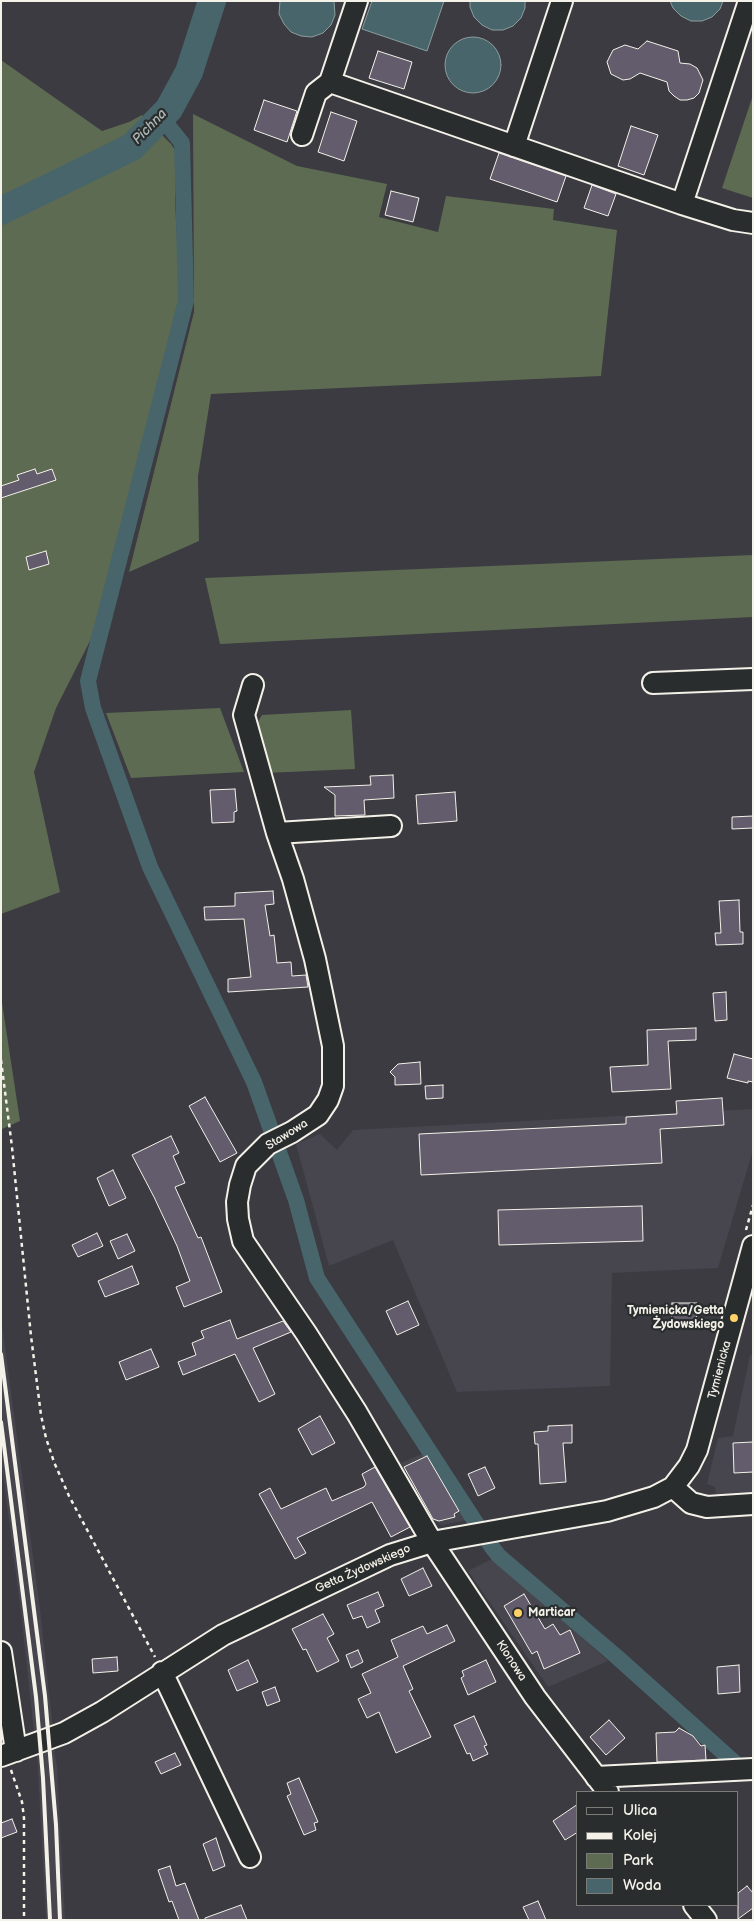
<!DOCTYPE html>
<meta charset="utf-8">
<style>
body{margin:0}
#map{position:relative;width:754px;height:1921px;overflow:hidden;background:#3b3b41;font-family:"Balsamiq Sans",sans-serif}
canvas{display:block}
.frame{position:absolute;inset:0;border:2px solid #f4f1e8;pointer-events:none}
.legend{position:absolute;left:576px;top:1791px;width:162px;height:115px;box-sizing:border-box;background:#2a2d2e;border:1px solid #7b7b78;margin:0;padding:6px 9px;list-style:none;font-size:15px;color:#f4f1e8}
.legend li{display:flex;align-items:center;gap:10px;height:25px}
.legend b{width:25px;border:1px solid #7b7b78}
</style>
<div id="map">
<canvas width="754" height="1921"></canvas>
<div class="frame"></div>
<ul class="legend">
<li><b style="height:6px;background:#2a2d2e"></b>Ulica</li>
<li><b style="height:6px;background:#f4f1e8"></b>Kolej</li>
<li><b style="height:14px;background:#5d6b52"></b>Park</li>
<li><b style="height:14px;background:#48656b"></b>Woda</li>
</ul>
</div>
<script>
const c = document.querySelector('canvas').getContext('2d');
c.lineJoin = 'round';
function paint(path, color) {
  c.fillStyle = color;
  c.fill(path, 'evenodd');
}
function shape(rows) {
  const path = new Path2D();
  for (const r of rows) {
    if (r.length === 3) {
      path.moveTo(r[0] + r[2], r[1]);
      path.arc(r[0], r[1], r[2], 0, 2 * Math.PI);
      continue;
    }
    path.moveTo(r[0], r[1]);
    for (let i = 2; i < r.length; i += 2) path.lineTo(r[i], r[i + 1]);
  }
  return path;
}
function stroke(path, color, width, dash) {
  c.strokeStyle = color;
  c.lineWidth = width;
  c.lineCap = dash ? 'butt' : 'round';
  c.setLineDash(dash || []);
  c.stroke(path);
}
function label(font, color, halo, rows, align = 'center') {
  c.font = font + ' "Balsamiq Sans",sans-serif';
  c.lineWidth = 4.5;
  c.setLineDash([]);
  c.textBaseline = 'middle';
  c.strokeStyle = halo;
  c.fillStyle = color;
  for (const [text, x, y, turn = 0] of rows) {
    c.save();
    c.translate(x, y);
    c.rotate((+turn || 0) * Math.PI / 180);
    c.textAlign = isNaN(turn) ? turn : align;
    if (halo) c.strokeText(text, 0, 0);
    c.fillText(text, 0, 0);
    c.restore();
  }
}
const built = shape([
 [753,1109,753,1150,718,1268,612,1273,610,1386,457,1392,393,1240,329,1266,296,1144,320,1134,337,1150,353,1130],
 [1,1317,40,1609,53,1729,34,1733,21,1612,1,1460],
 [750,1355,753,1355,753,1495,716,1497,715,1487,707,1484,718,1438,733,1436],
 [426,1452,467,1520,442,1525,430,1519,401,1463],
 [494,1558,608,1661,548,1687,468,1571],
 [54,1749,57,1766,65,1920,46,1920,37,1753]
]);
const green = shape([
 [1,60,102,131,129,122,142,115,171,144,177,153,175,199,180,303,103,608,93,635,56,708,34,772,60,892,1,914],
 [753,95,753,198,722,188],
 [193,114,297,166,387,184,379,217,438,232,446,196,554,209,553,220,617,230,601,376,211,394,198,476,199,541,129,572,194,312],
 [753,555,753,617,220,644,205,578],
 [220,708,244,772,131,778,106,713],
 [351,710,355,769,265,773,256,725,262,715],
 [1,996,20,1121,2,1129,1,1119]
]);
const water = shape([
 [280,1,334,1,335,15,331,25,323,33,312,37,301,36,291,32,284,24,279,14,280,1],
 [372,1,444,1,427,51,362,29,372,1],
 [470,1,525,1,525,8,521,18,513,26,503,30,492,30,482,25,474,17,470,7,470,1],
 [670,1,723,1,720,9,712,17,702,21,691,21,681,16,673,8,670,1],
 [473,65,28]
]);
const canal = shape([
 [161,117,182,143,186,301,88,681,93,708,150,867,254,1082,296,1200,317,1278,491,1546,499,1556,617,1657,735,1763]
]);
const river = shape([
 [1,211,132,147,169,109,189,72,212,1]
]);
const building = shape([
 [647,41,678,51,680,63,690,64,697,68,703,80,699,93,694,98,687,100,680,100,674,96,669,91,667,82,640,73,630,79,623,80,611,74,607,62,613,50,625,45,638,49,647,41],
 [378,51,412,62,404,89,369,78,378,51],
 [264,100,297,111,287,142,254,130,264,100],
 [331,112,357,121,344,161,318,152,331,112],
 [631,126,658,135,644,175,618,166,631,126],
 [499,153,566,176,557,202,490,179,499,153],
 [592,185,616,194,608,216,584,208,592,185],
 [391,191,419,198,413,222,385,215,391,191],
 [35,469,37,474,52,469,56,480,1,498,1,486,19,480,17,475,35,469],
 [46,551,49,564,29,570,26,557,46,551],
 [393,775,394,798,364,800,365,815,335,816,335,795,324,787,371,785,370,776,393,775],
 [235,789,237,811,234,812,234,822,212,823,210,790,235,789],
 [455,792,457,821,418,824,416,795,455,792],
 [753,816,753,828,732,829,732,817,753,816],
 [273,891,274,904,265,905,270,936,274,935,277,963,291,962,292,976,306,975,308,987,228,992,228,979,251,977,244,919,205,920,204,907,235,906,235,893,273,891],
 [739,900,740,932,743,932,743,944,716,945,715,933,721,933,719,901,739,900],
 [726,992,727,1020,715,1021,713,993,726,992],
 [696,1028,696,1040,668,1041,671,1089,612,1092,610,1067,648,1065,647,1030,696,1028],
 [734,1054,753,1059,753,1082,748,1081,748,1083,727,1078,734,1054],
 [420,1062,421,1084,395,1085,395,1077,390,1072,398,1064,420,1062],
 [443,1085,443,1098,426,1099,425,1086,443,1085],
 [205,1097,237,1153,220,1162,189,1106,205,1097],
 [722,1098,724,1125,660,1129,662,1163,421,1175,419,1134,626,1124,626,1117,677,1114,676,1101,722,1098],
 [171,1136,179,1153,173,1156,185,1183,175,1187,198,1238,201,1237,222,1292,184,1307,176,1287,190,1281,177,1246,154,1197,132,1155,171,1136],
 [113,1170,126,1198,109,1206,97,1178,113,1170],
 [642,1206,643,1241,499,1245,498,1210,642,1206],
 [97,1233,103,1246,78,1257,72,1245,97,1233],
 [127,1234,135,1251,118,1259,110,1241,127,1234],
 [132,1266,139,1284,105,1297,98,1281,132,1266],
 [408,1301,419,1325,397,1335,386,1311,408,1301],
 [672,1303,697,1303,696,1324,671,1324,672,1303],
 [230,1320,237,1339,283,1321,291,1332,253,1348,275,1394,259,1402,235,1354,183,1375,178,1362,196,1355,192,1343,204,1338,201,1331,230,1320],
 [151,1349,159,1367,126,1380,119,1362,151,1349],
 [320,1416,335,1443,312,1455,298,1429,320,1416],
 [572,1425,572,1443,563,1443,566,1482,540,1484,538,1444,535,1444,534,1432,548,1431,548,1426,572,1425],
 [753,1442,753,1472,734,1473,733,1443,753,1442],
 [427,1456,459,1511,454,1514,455,1517,439,1521,433,1519,404,1467,427,1456],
 [375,1467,410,1527,391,1537,372,1502,297,1538,306,1553,295,1559,259,1494,270,1488,281,1509,326,1488,332,1501,364,1487,366,1484,362,1474,375,1467],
 [485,1467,495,1488,478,1496,468,1474,485,1467],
 [423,1568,432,1586,409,1596,401,1579,423,1568],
 [378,1592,384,1606,375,1610,380,1622,367,1628,362,1616,353,1619,347,1605,378,1592],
 [524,1594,545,1629,553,1624,560,1635,570,1630,580,1653,544,1669,537,1651,532,1654,504,1606,524,1594],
 [323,1614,334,1634,327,1638,339,1661,317,1672,306,1649,303,1650,292,1629,323,1614],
 [447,1625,455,1641,403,1666,413,1689,409,1691,431,1737,396,1753,379,1712,367,1718,358,1699,371,1693,362,1674,398,1657,391,1640,423,1626,427,1634,447,1625],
 [358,1650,363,1662,351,1668,346,1655,358,1650],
 [117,1657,118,1671,93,1673,92,1659,117,1657],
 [248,1660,258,1682,237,1691,228,1670,248,1660],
 [486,1660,496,1682,468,1695,461,1678,464,1676,462,1671,486,1660],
 [739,1665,740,1692,718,1694,717,1667,739,1665],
 [275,1687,280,1701,267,1706,262,1692,275,1687],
 [474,1716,487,1745,484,1746,488,1754,473,1761,470,1753,467,1754,454,1725,474,1716],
 [609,1720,625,1738,606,1755,590,1737,609,1720],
 [679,1728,693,1736,701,1746,705,1745,706,1760,657,1762,656,1733,675,1732,679,1728],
 [175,1753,181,1765,161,1774,155,1762,175,1753],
 [299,1778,318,1822,314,1823,316,1830,304,1835,287,1796,291,1794,287,1783,299,1778],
 [578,1804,578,1832,565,1840,553,1821,578,1804],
 [12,1819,17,1832,1,1838,1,1823,12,1819],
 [216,1838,225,1866,213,1871,203,1844,216,1838],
 [170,1866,176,1886,185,1883,199,1920,179,1920,172,1901,169,1902,158,1870,170,1866],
 [747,1886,753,1893,753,1908,738,1919,738,1893,747,1886],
 [538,1901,546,1920,529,1920,523,1907,538,1901],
 [241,1905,247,1920,205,1920,205,1918,241,1905]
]);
const path = shape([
 [1,1060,12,1147,31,1336,41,1415,46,1438,54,1462,69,1496,155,1657],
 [746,1230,753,1205],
 [11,1770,22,1802,24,1818,24,1920]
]);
const minor = shape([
 [330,82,682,204,733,220,753,223],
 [302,135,316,93,330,82,357,1],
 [514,146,562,1],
 [682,204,749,1],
 [653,683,753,679],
 [253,685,244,715,277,833,293,879,315,959,333,1046,333,1086,328,1100,318,1115,292,1132,268,1144,246,1166,240,1185,237,1202,238,1219,243,1241,306,1333,357,1413,432,1542,535,1697,608,1792],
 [277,833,391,826],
 [673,1487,691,1503,707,1507,753,1504],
 [1,1652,16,1751],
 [162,1672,250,1857],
 [1,1756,64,1733,102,1712,223,1635,390,1555,432,1542,607,1511,654,1497,673,1487,689,1466,697,1450,753,1246],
 [596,1777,753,1769],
 [694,1905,706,1920]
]);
const rail = shape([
 [1,1354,45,1696,56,1825,60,1920],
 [1,1422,36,1697,43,1778,50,1920]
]);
const markers = [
 [734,1318,5,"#ffd166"],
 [518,1613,5,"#ffd166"]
];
const streetNames = [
 ["Stawowa",287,1135,-32],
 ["Tymienicka",720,1370,-75],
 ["Getta Żydowskiego",363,1569,-24],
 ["Klonowa",511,1661,57]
];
const poiNames = [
 ["Tymienicka/Getta",724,1311],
 ["Żydowskiego",724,1325],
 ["Marticar",528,1613,"left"]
];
const waterNames = [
 ["Pichna",150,127,-46]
];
paint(built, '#47454e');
paint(green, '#5d6b52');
paint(water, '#48656b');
stroke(water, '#8d9d9d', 1);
stroke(canal, '#48656b', 16);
stroke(river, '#48656b', 28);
paint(building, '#635c6c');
stroke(building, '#f4f1e8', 1);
stroke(minor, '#f4f1e8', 24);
stroke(path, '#f4f1e8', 2.5, [4, 4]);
stroke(minor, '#2a2d2e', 20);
stroke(rail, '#f4f1e8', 4);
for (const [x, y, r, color] of markers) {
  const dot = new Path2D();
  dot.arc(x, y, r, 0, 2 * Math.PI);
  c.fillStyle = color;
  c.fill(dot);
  stroke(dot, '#2a2d2e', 2);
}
label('12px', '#f4f1e8', '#2a2d2e', streetNames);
label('bold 12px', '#f4f1e8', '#2a2d2e', poiNames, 'right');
label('italic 14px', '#afb9b6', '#2a2d2e', waterNames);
</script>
